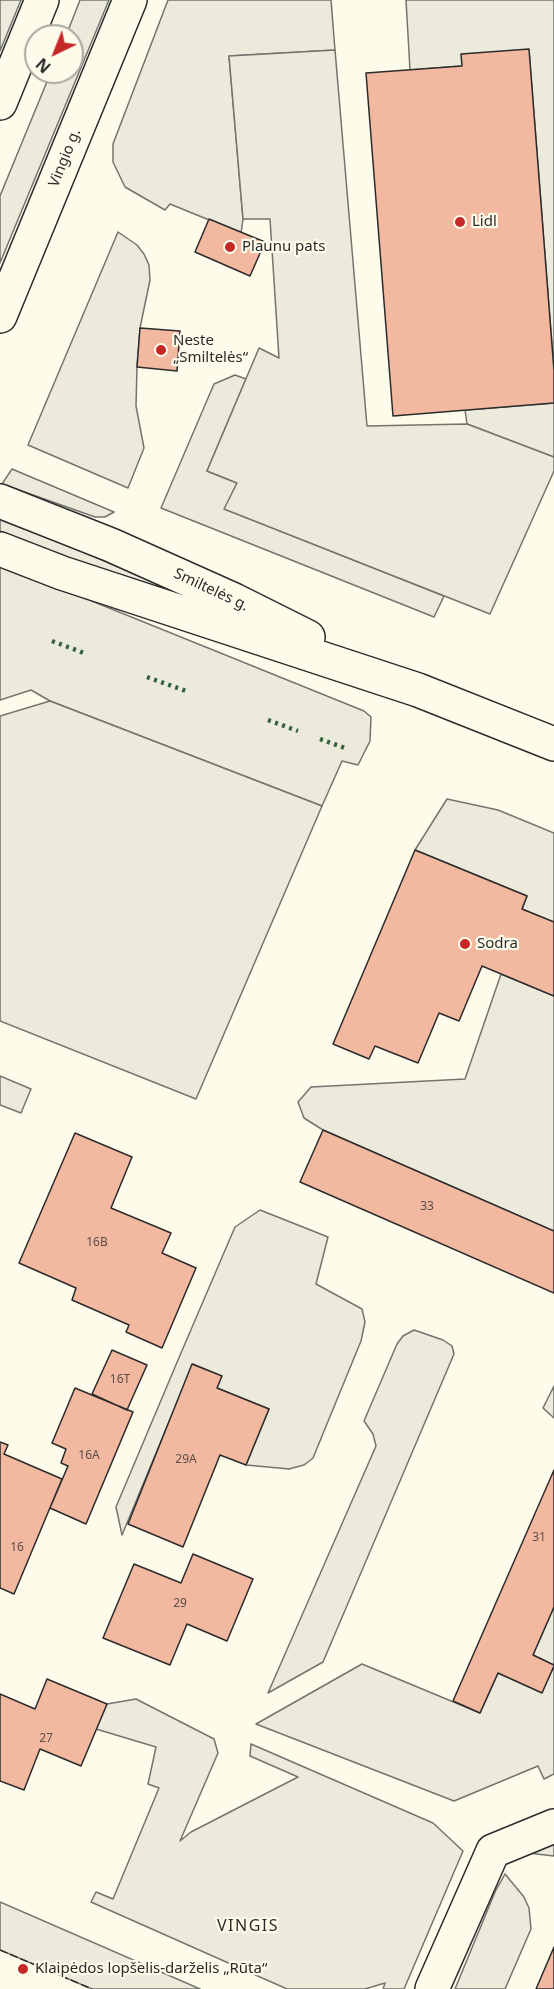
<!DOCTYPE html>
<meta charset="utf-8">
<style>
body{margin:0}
#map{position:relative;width:554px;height:1989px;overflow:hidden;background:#fdfbea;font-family:"Noto Sans",sans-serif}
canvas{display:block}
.north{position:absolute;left:24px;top:24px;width:60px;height:60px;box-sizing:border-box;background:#fdfbea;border:2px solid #a9a89e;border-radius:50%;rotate:223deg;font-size:16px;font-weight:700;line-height:24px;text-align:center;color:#2b2b2b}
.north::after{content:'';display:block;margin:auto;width:21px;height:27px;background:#c62828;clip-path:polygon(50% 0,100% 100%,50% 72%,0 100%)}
</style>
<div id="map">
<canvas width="554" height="1989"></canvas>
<div class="north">N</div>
</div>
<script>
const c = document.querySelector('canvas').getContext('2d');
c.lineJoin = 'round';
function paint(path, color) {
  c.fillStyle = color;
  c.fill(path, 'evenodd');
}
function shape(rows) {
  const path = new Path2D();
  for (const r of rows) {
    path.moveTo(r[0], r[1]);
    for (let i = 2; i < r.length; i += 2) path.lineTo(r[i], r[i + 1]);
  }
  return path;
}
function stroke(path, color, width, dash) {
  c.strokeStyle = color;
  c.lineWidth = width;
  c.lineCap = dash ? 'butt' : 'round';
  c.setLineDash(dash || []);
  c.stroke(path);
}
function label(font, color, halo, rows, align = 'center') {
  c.font = font + ' "Noto Sans",sans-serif';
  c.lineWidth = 4.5;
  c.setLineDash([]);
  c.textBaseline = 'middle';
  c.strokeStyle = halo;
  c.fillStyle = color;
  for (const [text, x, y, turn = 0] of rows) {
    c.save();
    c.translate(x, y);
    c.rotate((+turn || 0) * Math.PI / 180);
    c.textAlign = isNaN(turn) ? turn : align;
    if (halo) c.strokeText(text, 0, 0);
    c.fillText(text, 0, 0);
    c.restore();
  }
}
const green = shape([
 [0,0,21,0,0,51,0,0],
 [80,0,109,0,0,263,0,196,51,72,72,72,72,36,66,36,80,0],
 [168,0,331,0,335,50,229,56,243,219,241,233,170,204,165,210,125,187,113,162,113,144,168,0],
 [406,0,554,0,554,371,529,50,462,66,410,70,406,0],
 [118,232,137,245,144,254,149,265,150,280,140,328,137,367,136,406,144,448,128,488,28,445,118,232],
 [235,375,246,379,207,471,237,483,225,509,444,596,434,617,161,508,214,384,235,375],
 [554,403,554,457,467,424,465,410,554,403],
 [12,469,114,512,105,517,95,517,2,484,12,469],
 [0,520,79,550,228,614,164,597,0,531,0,520],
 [0,564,364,711,371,717,370,741,358,765,342,761,322,806,50,701,31,690,0,700,0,564],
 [447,799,498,810,554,833,554,922,522,909,527,896,415,850,447,799],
 [501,974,554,996,554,1231,323,1130,304,1118,298,1102,311,1087,465,1079,501,974],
 [260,1210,328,1237,316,1284,362,1309,365,1322,361,1341,313,1458,304,1465,289,1469,246,1465,269,1409,217,1388,221,1376,193,1364,122,1535,116,1507,178,1360,235,1227,260,1210],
 [414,1330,443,1340,452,1346,454,1354,323,1662,268,1693,376,1446,373,1434,364,1421,397,1344,403,1336,414,1330],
 [554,1386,554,1418,543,1408,554,1386],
 [554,1607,554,1665,533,1655,554,1607],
 [362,1664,480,1713,498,1673,542,1692,554,1666,554,1774,544,1779,538,1766,454,1801,256,1724,362,1664],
 [136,1699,214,1739,218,1753,180,1841,191,1832,298,1777,250,1756,251,1744,433,1823,463,1851,404,1989,383,1989,385,1983,365,1989,287,1989,91,1902,96,1892,113,1899,159,1788,148,1784,156,1747,96,1729,107,1704,136,1699],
 [554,1840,554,1856,528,1853,554,1840],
 [505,1874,524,1897,529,1908,531,1929,505,1989,455,1989,495,1892,505,1874],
 [0,1902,200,1989,92,1989,0,1950,0,1902]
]);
const parking = shape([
 [335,50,367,426,467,424,554,457,554,471,490,614,224,509,237,483,207,471,259,348,279,358,270,219,243,219,229,56,335,50],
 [50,701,322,806,196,1099,0,1021,0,716,50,701],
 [0,1076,31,1089,21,1113,0,1105,0,1076]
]);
const building = shape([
 [529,49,554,371,554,403,393,416,366,73,462,66,461,54,529,49],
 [209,219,265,242,250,276,195,252,209,219],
 [140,328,180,331,177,371,137,367,140,328],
 [415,850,527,896,522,909,554,922,554,996,482,966,459,1021,439,1013,418,1063,375,1046,369,1059,333,1044,415,850],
 [323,1130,554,1231,554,1293,300,1182,323,1130],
 [75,1133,132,1157,111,1208,171,1233,162,1253,196,1268,162,1348,126,1332,129,1325,72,1300,76,1288,19,1263,75,1133],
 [112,1350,147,1365,127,1410,92,1394,112,1350],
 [192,1364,222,1376,217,1388,269,1409,246,1465,220,1455,183,1547,128,1524,192,1364],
 [75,1388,133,1412,86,1524,50,1508,68,1466,61,1463,66,1449,52,1443,75,1388],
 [0,1442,8,1445,4,1454,62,1479,14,1594,0,1588,0,1442],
 [554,1470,554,1607,533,1655,554,1665,554,1666,542,1693,498,1673,480,1713,453,1701,554,1470],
 [193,1554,253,1579,227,1641,187,1624,170,1665,103,1638,134,1564,181,1583,193,1554],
 [47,1679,107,1704,81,1766,40,1749,24,1790,0,1781,0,1694,35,1709,47,1679],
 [554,1947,554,1989,536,1989,554,1947]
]);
const minor = shape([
 [0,501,111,545,234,600,308,637],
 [0,549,62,573,418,690,554,744],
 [432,1989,493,1851,554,1826]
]);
const major = shape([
 [0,103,42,0],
 [0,316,130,0]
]);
const hedge = shape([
 [52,641,84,653],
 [147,677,189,692],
 [268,720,298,731],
 [320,739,348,749]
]);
const fence = shape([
 [0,1950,92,1989]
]);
const markers = [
 [460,222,6,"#c62828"],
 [230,247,6,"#c62828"],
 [161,350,6,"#c62828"],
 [465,944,6,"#c62828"],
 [23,1969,6,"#c62828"]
];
const numberNames = [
 ["33",427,1207],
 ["16B",97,1243],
 ["16T",120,1380],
 ["16A",89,1456],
 ["29A",186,1460],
 ["31",539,1538],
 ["16",17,1548],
 ["29",180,1604],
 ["27",46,1739]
];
const streetNames = [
 ["Vingio g.",65,158,-68],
 ["Smiltelės g.",211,590,25]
];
const poiNames = [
 ["Lidl",472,222],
 ["Plaunu pats",242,247],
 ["Neste",173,341],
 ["„Smiltelės“",173,358],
 ["Sodra",477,944],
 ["Klaipėdos lopšelis-darželis „Rūta“",35,1969]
];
const neighbourhoodNames = [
 ["VINGIS",248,1926]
];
paint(green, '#ecebdb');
stroke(green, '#74746e', 1.5);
paint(parking, '#eceadb');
stroke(parking, '#74746e', 1.5);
paint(building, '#f2b8a0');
stroke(building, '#2b2b2b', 1.5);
stroke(minor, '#2b2b2b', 36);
stroke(major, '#2b2b2b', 36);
stroke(minor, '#fdfbea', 33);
stroke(major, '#fdfbea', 33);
stroke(hedge, '#34623c', 4.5, [3, 4.5]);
stroke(fence, '#2b2b2b', 1.5, [8, 3]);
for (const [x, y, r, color] of markers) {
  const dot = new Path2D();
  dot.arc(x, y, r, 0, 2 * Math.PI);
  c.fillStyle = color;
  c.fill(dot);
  stroke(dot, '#fdfbea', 2);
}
label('12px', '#5d4e48', null, numberNames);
label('15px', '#2b2b2b', '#fdfbea', streetNames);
label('15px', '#2b2b2b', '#fdfbea', poiNames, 'left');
c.letterSpacing = '1.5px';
label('16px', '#2b2b2b', '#fdfbea', neighbourhoodNames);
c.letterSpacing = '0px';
</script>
